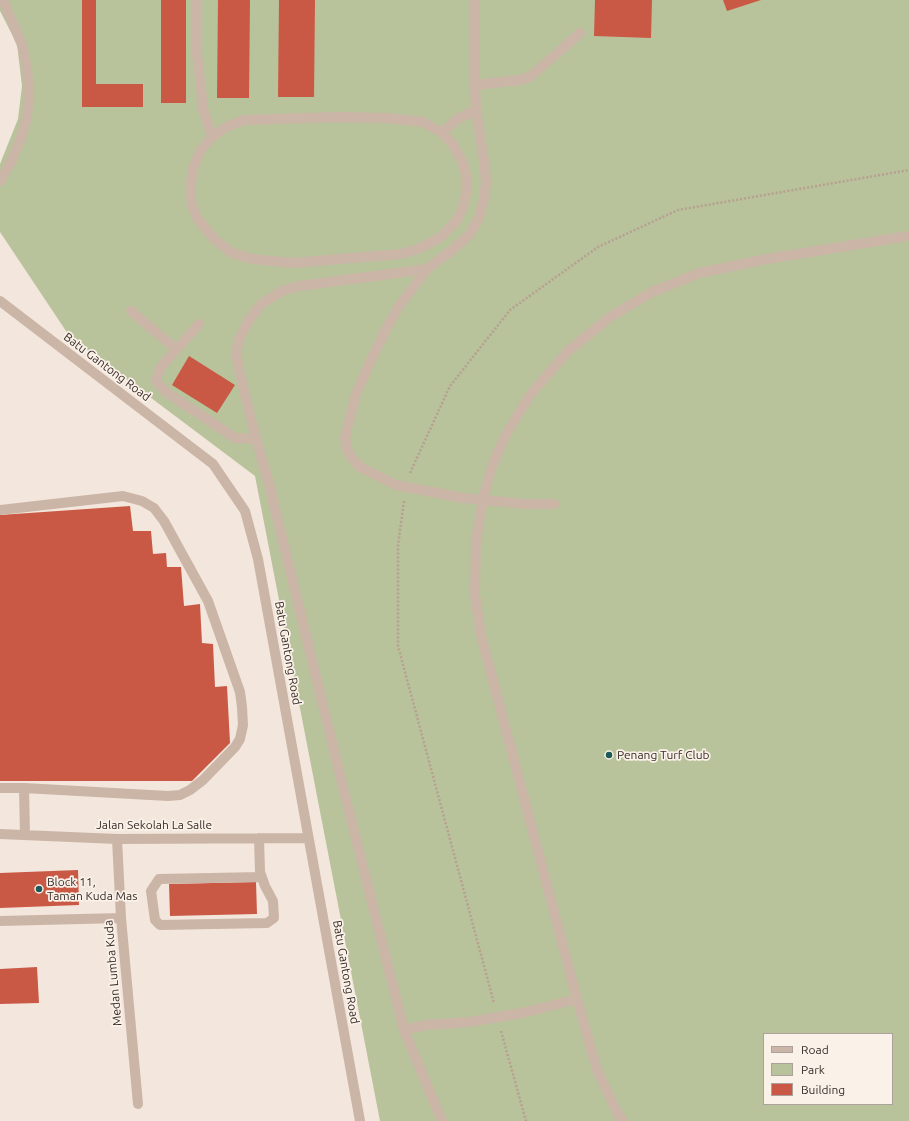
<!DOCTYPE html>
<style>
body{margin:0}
#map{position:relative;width:909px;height:1121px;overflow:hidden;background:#f3e6dc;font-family:Ubuntu,sans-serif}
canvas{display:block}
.legend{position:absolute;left:763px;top:1033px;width:130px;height:72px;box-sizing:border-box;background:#faf1e8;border:1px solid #aca29b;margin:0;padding:5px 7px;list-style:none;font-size:12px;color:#382c28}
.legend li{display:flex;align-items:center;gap:8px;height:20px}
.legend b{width:20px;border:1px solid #aca29b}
</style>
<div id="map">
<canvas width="909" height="1121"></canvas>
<ul class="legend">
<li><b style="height:5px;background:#cbb5a7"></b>Road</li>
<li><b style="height:11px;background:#b8c29b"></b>Park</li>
<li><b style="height:11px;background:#c95944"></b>Building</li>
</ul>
</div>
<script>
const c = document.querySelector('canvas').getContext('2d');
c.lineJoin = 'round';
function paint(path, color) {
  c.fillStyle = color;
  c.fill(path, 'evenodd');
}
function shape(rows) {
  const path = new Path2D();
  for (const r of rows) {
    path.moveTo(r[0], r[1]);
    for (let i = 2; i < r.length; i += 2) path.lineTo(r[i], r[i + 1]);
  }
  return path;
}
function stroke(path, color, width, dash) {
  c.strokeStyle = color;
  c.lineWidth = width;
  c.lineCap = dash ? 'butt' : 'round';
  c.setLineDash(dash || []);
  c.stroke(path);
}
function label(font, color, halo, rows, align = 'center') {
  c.font = font + ' Ubuntu,sans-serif';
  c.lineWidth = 3.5;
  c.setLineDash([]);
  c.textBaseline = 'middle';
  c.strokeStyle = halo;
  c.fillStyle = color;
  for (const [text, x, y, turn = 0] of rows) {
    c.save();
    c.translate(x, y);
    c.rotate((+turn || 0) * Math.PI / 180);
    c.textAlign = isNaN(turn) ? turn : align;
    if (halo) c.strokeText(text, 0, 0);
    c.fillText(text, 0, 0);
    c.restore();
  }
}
const green = shape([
 [0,0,909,0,909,1121,380,1121,255,476,70,337,0,232,0,164,18,119,22,86,17,44,0,11],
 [764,1034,892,1034,892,1104,764,1104]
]);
const building = shape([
 [82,0,96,0,96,84,143,84,143,107,82,107],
 [161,0,186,0,186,103,161,103],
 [218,0,250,0,249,98,217,98],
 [279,0,315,0,314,97,278,97],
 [595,0,652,0,651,38,594,36],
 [723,0,761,0,727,11],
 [189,356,235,385,217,413,172,385],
 [130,506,133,531,151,531,153,554,166,553,167,567,181,567,184,606,200,604,202,643,213,644,215,687,227,686,230,743,192,781,0,781,0,515],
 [78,870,79,905,0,908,0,873],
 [256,882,257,914,170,916,169,884],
 [37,967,39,1003,0,1004,0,969]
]);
const path = shape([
 [410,473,450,386,510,310,598,247,678,210,909,170],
 [404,501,398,545,398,646,494,1003],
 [501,1031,526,1121]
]);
const minor = shape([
 [196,0,196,44,203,108,212,137],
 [474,0,475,85,520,80,531,76,580,33],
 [475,85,476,110,484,161,486,182,484,199,479,218,469,235,452,250,427,269,399,306,386,329,371,360,356,394,345,437,347,449,351,457,360,467,396,485,463,498,525,504,554,504],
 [335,117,387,118,423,122,442,133,452,143,462,161,466,175,467,188,463,207,457,220,442,236,432,242,418,249,401,254,292,263,252,259,232,253,214,239,197,218,192,205,190,189,193,169,200,151,212,137,226,127,244,120,335,117],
 [442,133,457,119,476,110],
 [0,181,12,160,21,137,27,117,29,94,27,68,22,45,3,0],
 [427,269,299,286,282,291,261,304,249,320,239,339,236,353,239,370,256,439,268,480,340,775,404,1030,442,1121],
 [0,301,213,464,245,511,258,559,360,1121],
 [131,311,176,349],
 [199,324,160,368,156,381,166,392,235,438,256,439],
 [0,510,123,496,142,501,154,508,164,521,208,601,240,692,242,707,243,725,240,739,235,747,203,780,190,790,180,795,168,796,24,788,0,788],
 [24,788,25,835],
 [0,834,117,839,308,838],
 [259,838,260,872,265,886,273,901,274,918,267,923,160,925,155,920,151,891,159,879,262,877],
 [117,839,121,918,138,1104],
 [0,921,121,918],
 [404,1030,426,1025,469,1022,522,1013,577,999],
 [623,1121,617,1112,597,1070,577,999,481,635,475,595,476,539,483,499,491,469,505,436,530,395,567,352,610,317,652,292,699,273,767,259,909,236]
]);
const markers = [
 [609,755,4,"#1c5a59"],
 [39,889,4,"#1c5a59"]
];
const streetNames = [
 ["Batu Gantong Road",107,367,37],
 ["Batu Gantong Road",288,653,80],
 ["Jalan Sekolah La Salle",154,825],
 ["Batu Gantong Road",346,972,80],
 ["Medan Lumba Kuda",113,973,-95]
];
const poiNames = [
 ["Penang Turf Club",617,755],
 ["Block 11,",47,882],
 ["Taman Kuda Mas",47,896]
];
paint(green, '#b8c29b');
paint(building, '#c95944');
stroke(path, '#b79f91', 2.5, [2, 2]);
stroke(minor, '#cbb5a7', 10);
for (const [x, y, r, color] of markers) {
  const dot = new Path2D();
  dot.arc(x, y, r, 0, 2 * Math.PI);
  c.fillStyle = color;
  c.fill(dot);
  stroke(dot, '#faf1e8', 1.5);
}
label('12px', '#382c28', '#faf1e8', streetNames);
label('12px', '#382c28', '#faf1e8', poiNames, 'left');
</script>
